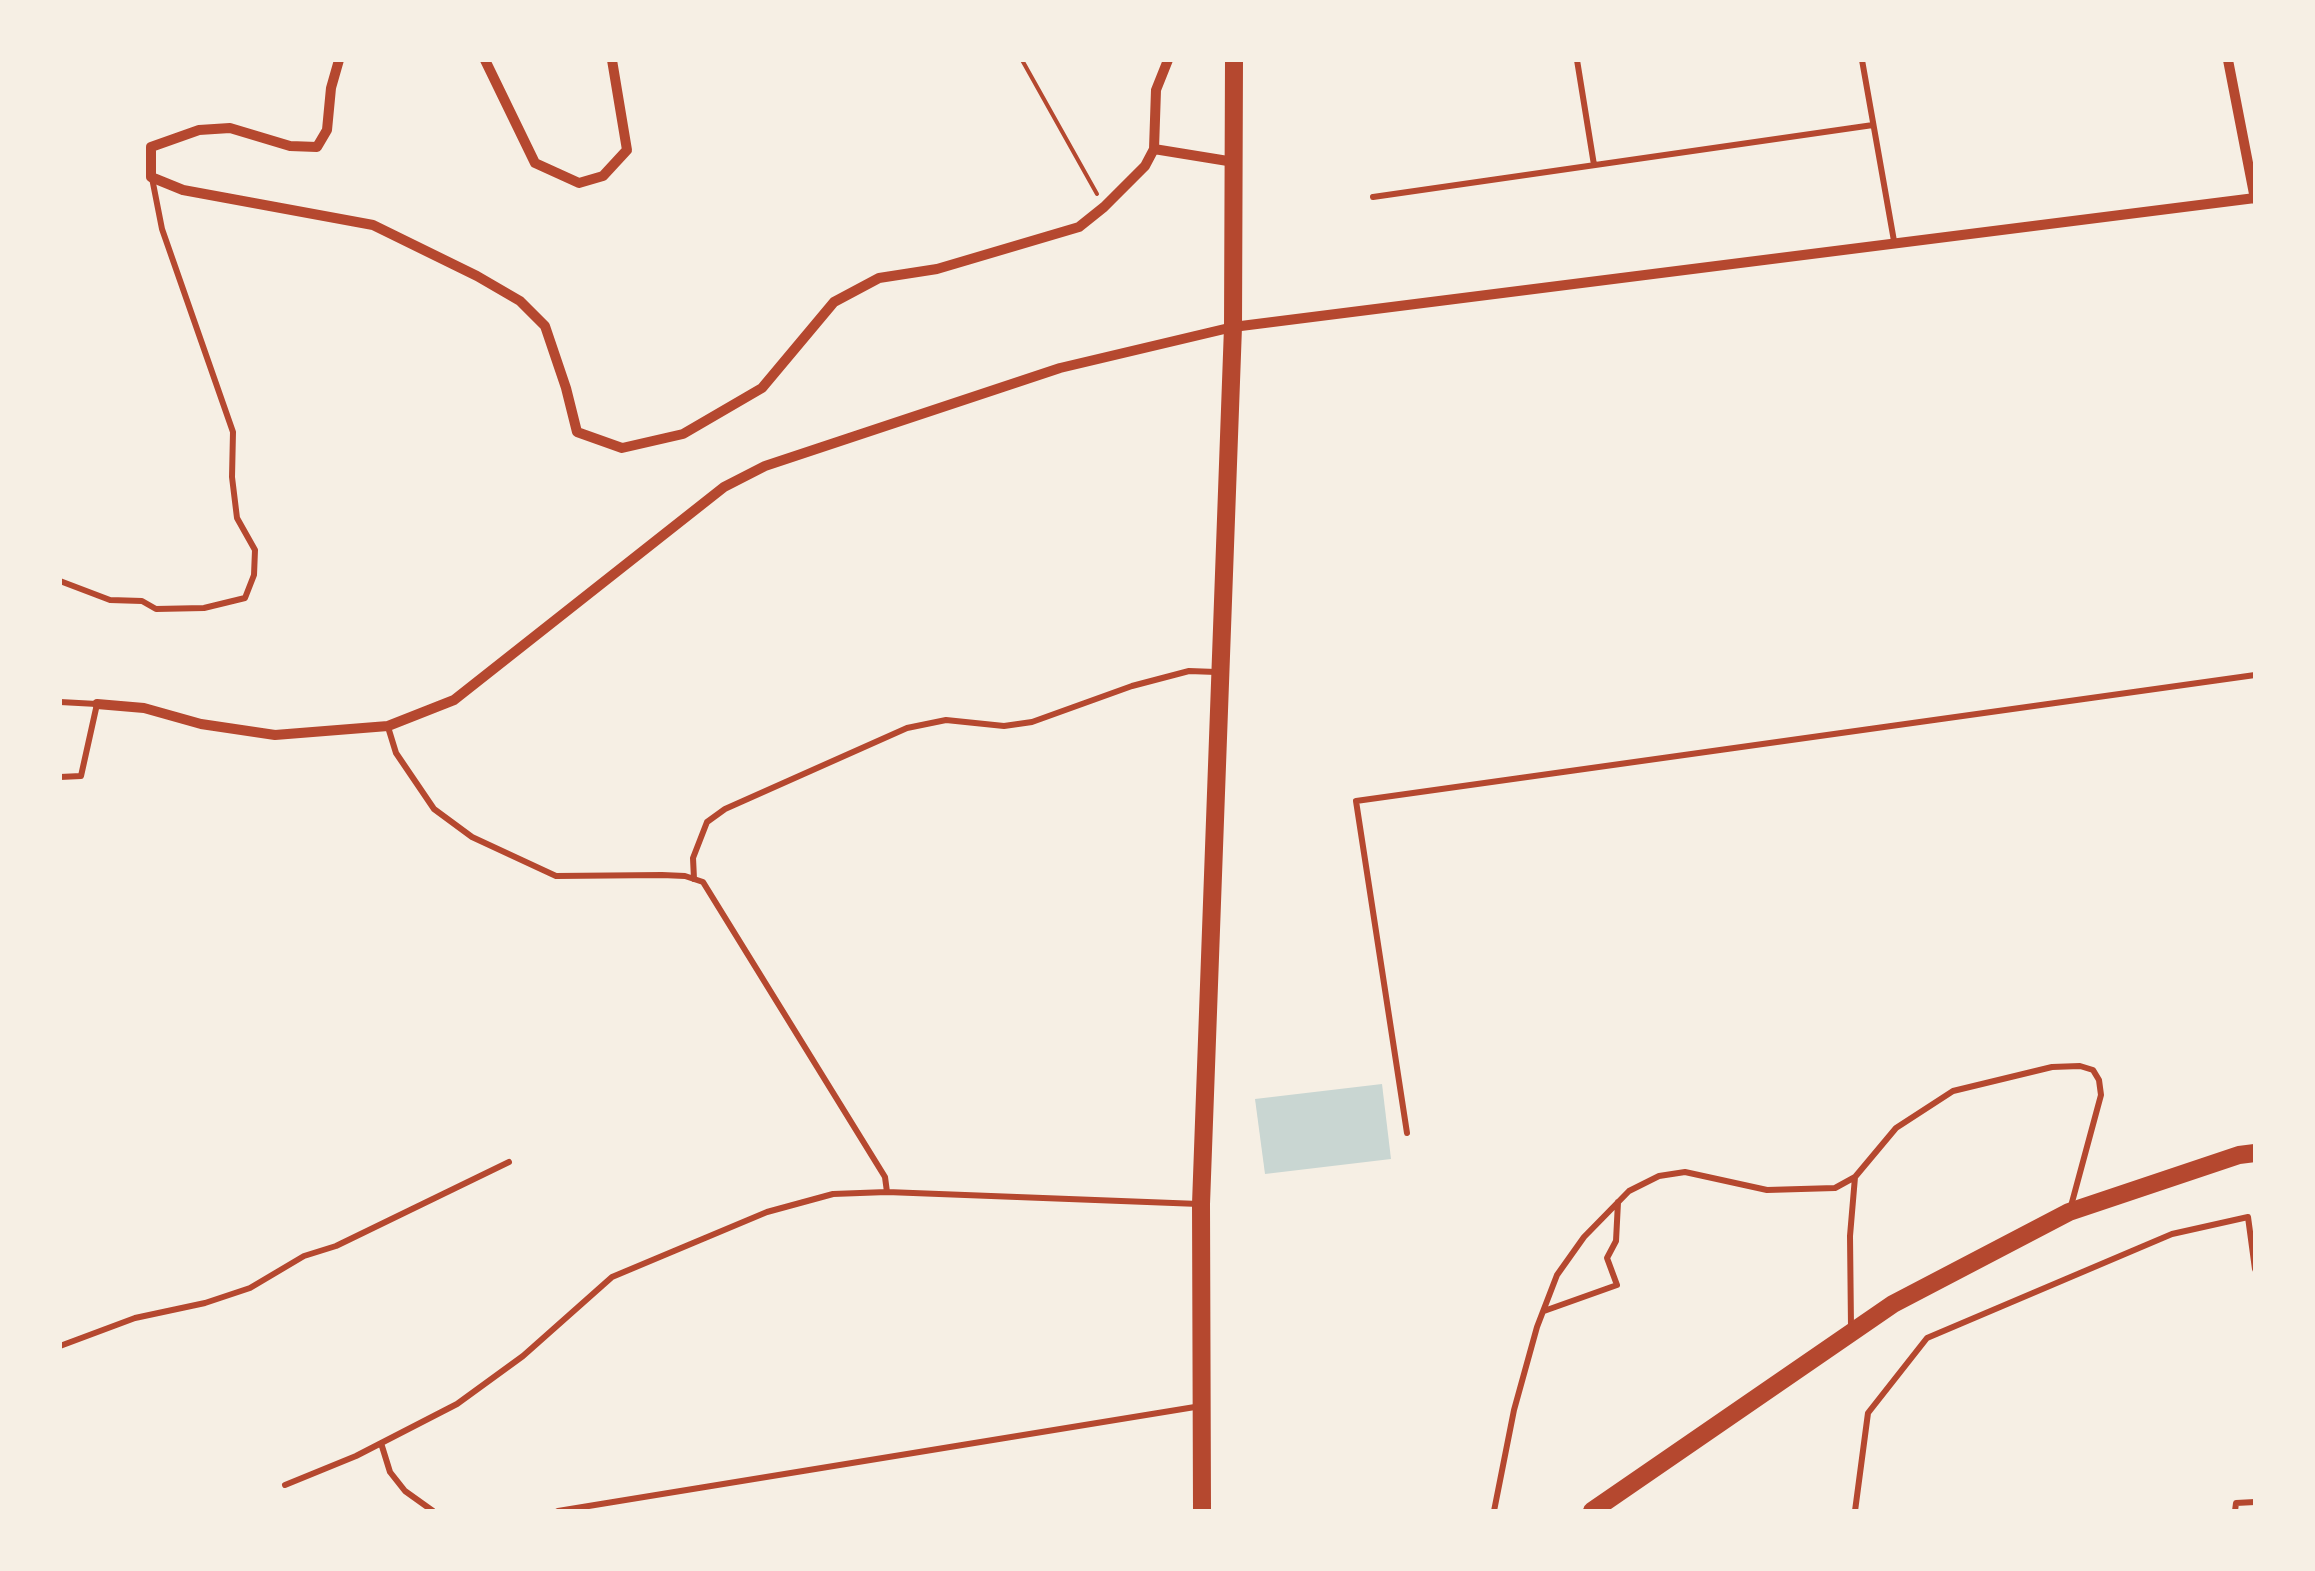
<!DOCTYPE html>
<style>
body{margin:0}
#map{position:relative;width:2315px;height:1571px;overflow:hidden;background:#f6efe4;font-family:"Asap Condensed",sans-serif}
canvas{display:block}
.frame{position:absolute;inset:0;border:62px solid #f6efe4;pointer-events:none}
</style>
<div id="map">
<canvas width="2315" height="1571"></canvas>
<div class="frame"></div>
</div>
<script>
const c = document.querySelector('canvas').getContext('2d');
c.lineJoin = 'round';
function paint(path, color) {
  c.fillStyle = color;
  c.fill(path, 'evenodd');
}
function shape(rows) {
  const path = new Path2D();
  for (const r of rows) {
    path.moveTo(r[0], r[1]);
    for (let i = 2; i < r.length; i += 2) path.lineTo(r[i], r[i + 1]);
  }
  return path;
}
function stroke(path, color, width, dash) {
  c.strokeStyle = color;
  c.lineWidth = width;
  c.lineCap = dash ? 'butt' : 'round';
  c.setLineDash(dash || []);
  c.stroke(path);
}
const water = shape([
 [1382,1084,1391,1159,1265,1174,1255,1099]
]);
const path = shape([
 [1022,60,1097,194]
]);
const service = shape([
 [1577,60,1594,165],
 [1862,60,1894,241],
 [1373,197,1873,125],
 [60,581,110,600,142,601,156,609,204,608,245,598,254,575,255,550,237,518,232,477,233,432,162,229,152,178],
 [60,702,97,704,81,776,60,777],
 [388,727,396,753,434,809,472,837,556,876,662,875,685,876,703,882,885,1177,887,1192],
 [694,879,693,858,707,822,725,809,907,728,946,720,1004,726,1032,722,1132,686,1189,671,1216,672],
 [1407,1133,1356,801,2255,675],
 [1544,1311,1617,1285,1607,1258,1616,1241,1618,1202],
 [1851,1327,1850,1236,1855,1177],
 [60,1346,135,1318,205,1303,250,1288,304,1256,336,1246,509,1162],
 [381,1443,390,1472,405,1491,433,1511],
 [285,1485,356,1456,457,1404,523,1356,612,1277,767,1212,833,1194,887,1192,1199,1204],
 [558,1511,1201,1406],
 [1494,1511,1514,1410,1537,1327,1557,1275,1584,1237,1629,1191,1659,1176,1685,1172,1767,1190,1835,1188,1855,1177,1896,1128,1953,1091,2052,1067,2080,1066,2093,1070,2099,1080,2101,1095,2071,1206],
 [1855,1511,1868,1413,1927,1338,2172,1234,2248,1217,2255,1269],
 [2235,1511,2236,1503,2255,1502]
]);
const minor = shape([
 [339,60,331,88,327,130,317,147,290,146,230,128,199,130,151,147,151,177,183,190,373,225,477,276,520,301,545,326,566,388,577,432,622,448,683,434,762,388,834,302,879,278,937,269,1079,227,1104,207,1145,166,1154,149,1156,90,1168,60],
 [485,60,535,163,579,183,603,176,627,150,612,60],
 [2228,60,2255,199],
 [1154,149,1234,162],
 [97,704,144,708,201,724,275,735,388,726,454,700,724,487,765,466,1060,368,1233,327,2255,198]
]);
const tertiary = shape([
 [1202,1511,1201,1204,1233,327,1234,60],
 [1592,1511,1893,1304,2069,1212,2239,1155,2255,1153]
]);
paint(water, '#c9d6d2');
stroke(path, '#b5482f', 4);
stroke(service, '#b5482f', 6);
stroke(minor, '#b5482f', 10);
stroke(tertiary, '#b5482f', 18);
</script>
